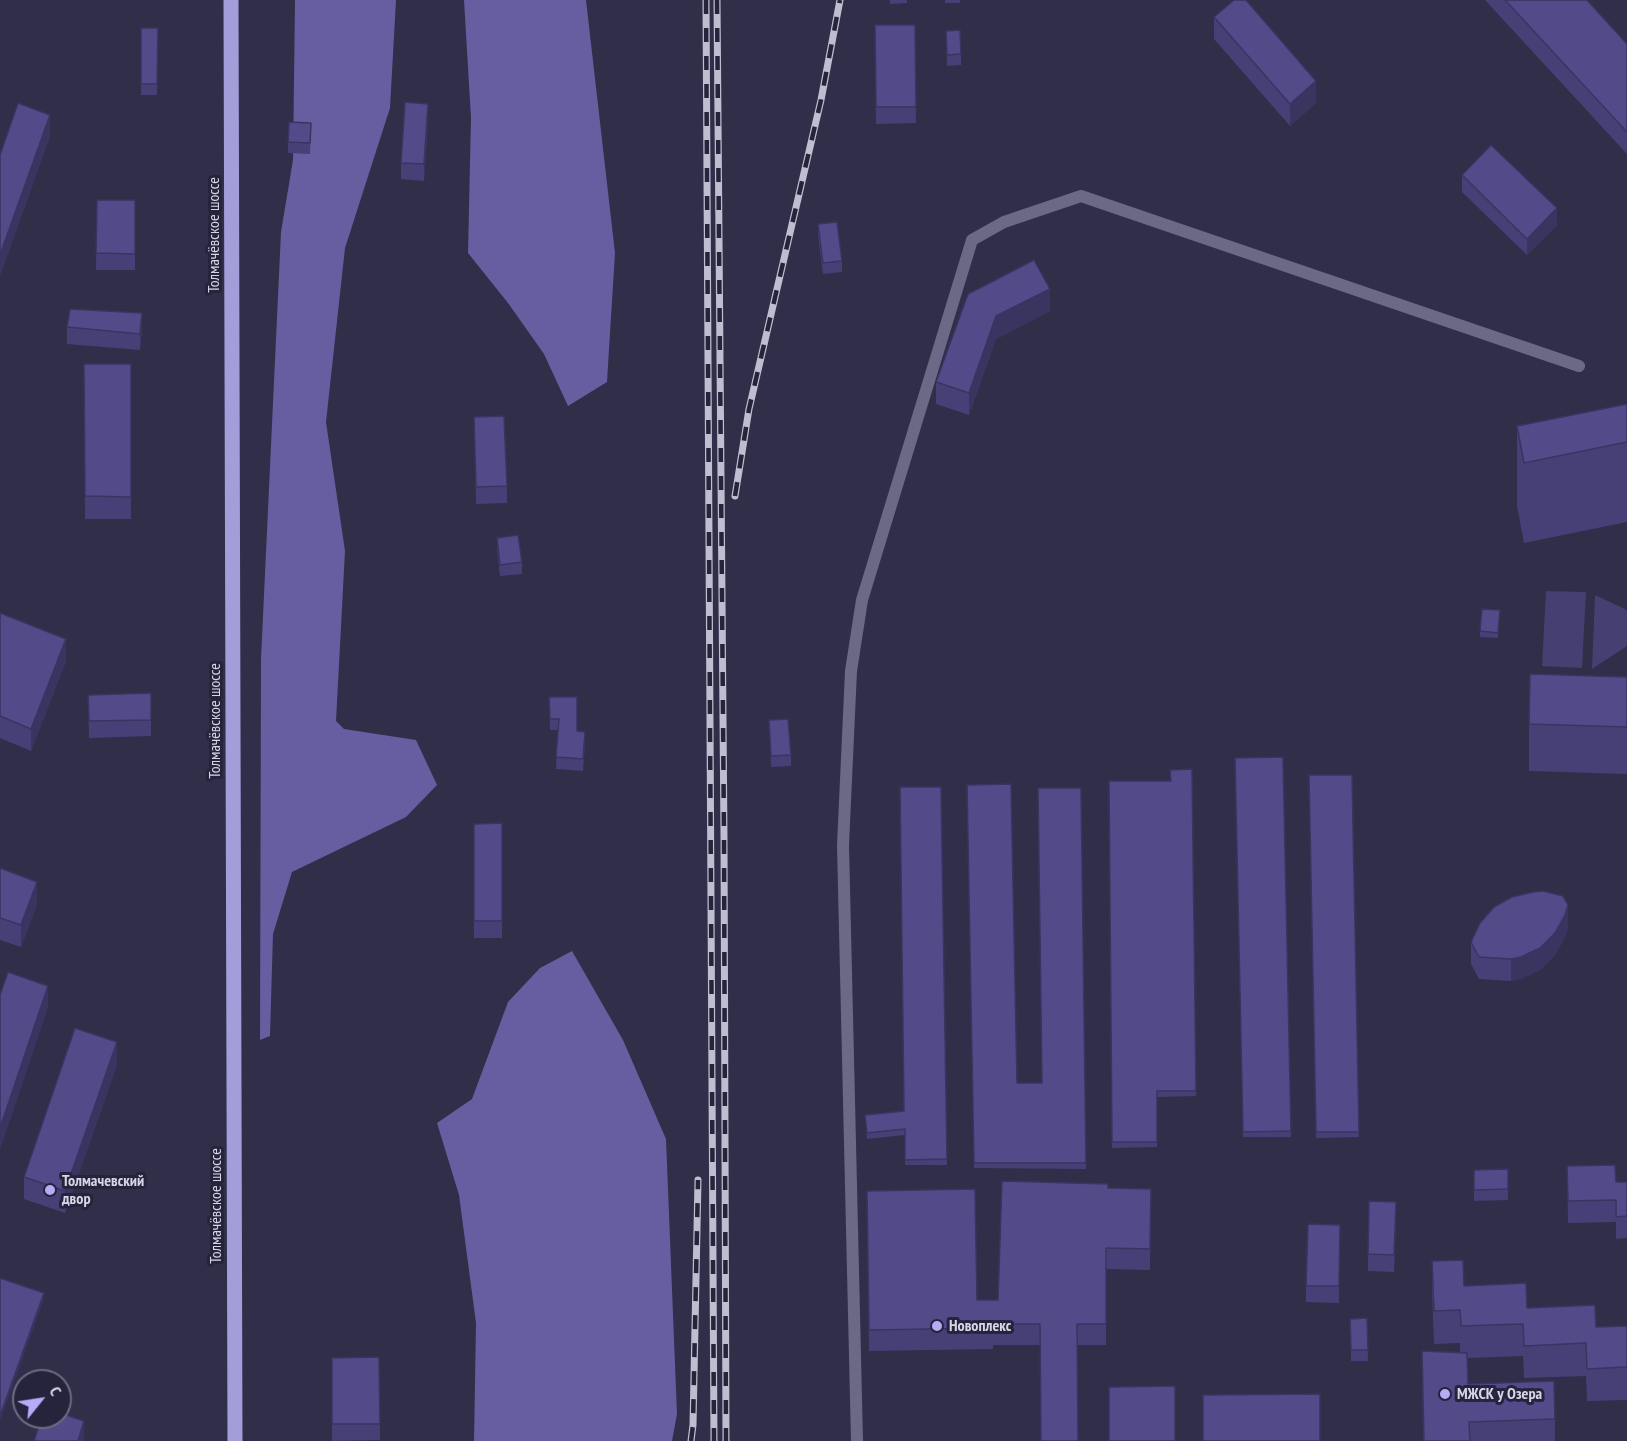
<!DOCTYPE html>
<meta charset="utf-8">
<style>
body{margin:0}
#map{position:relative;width:1627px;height:1441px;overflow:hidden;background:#302e48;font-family:"PT Sans Narrow",sans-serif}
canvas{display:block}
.north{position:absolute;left:12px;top:1369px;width:60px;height:60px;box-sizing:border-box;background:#26243d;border:2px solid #6d6b81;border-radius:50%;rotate:60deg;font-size:16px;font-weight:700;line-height:24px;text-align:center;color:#d7d6e7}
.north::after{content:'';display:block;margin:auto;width:21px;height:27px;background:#b4acf9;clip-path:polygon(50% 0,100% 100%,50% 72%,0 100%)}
</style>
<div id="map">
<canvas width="1627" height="1441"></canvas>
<div class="north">С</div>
</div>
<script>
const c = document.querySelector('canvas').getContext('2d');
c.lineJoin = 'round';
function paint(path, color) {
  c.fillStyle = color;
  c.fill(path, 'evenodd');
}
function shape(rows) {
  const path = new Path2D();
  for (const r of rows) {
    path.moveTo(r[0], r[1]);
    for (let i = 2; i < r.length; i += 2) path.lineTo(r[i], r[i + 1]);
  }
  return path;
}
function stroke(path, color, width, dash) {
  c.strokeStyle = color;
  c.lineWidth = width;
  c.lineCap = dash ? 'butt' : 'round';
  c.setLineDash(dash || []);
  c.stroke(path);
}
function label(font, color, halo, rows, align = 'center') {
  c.font = font + ' "PT Sans Narrow",sans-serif';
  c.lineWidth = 6;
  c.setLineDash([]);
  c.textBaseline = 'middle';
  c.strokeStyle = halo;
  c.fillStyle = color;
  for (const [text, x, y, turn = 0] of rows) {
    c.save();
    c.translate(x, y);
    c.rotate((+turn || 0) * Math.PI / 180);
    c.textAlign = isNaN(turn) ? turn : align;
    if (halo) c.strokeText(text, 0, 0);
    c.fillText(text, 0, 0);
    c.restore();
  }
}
const green = shape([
 [1546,591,1586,592,1582,668,1542,666],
 [1595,595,1627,610,1627,646,1592,669]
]);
const forest = shape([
 [295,0,396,0,390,108,345,248,326,422,345,551,336,721,344,729,416,740,437,785,406,817,292,872,273,934,270,1036,260,1040,261,659,281,232,293,160],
 [464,0,586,0,615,253,607,382,568,406,544,354,508,303,468,253,471,118],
 [572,951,623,1040,666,1139,677,1414,672,1441,474,1441,476,1323,459,1195,437,1123,472,1099,508,1002,540,968]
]);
const minor = shape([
 [857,1441,843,845,851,671,862,600,972,240,1004,222,1081,196,1579,366]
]);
const primary = shape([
 [231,0,235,1441]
]);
const rail = shape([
 [706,0,714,1441],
 [717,0,724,836,726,1441],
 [735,496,749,409,821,100,840,0],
 [691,1441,693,1425,698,1180]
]);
const wall = shape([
 [890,0,907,0,907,3,890,4],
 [945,0,960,0,960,3,945,3],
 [1485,0,1587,0,1627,44,1627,154],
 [1214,17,1316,103,1290,126,1214,39],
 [875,25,915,25,916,123,876,124],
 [141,28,158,28,157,95,141,95],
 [946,31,961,54,961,65,947,66],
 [428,121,424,181,401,179,401,163],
 [311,123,310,154,288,153,288,142],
 [1462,175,1557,225,1527,255,1462,192],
 [97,200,135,200,135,270,96,270],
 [818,224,842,261,842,272,823,274,818,235],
 [1034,260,1050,311,996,339,969,415,936,404,936,382],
 [67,327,142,330,140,350,67,344],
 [84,364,131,364,131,519,85,519],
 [1627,404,1627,522,1524,543,1517,506,1517,426],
 [474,417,507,486,507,503,476,504],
 [497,538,522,562,522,574,500,576,497,549],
 [1500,610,1498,638,1480,637,1480,631],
 [0,613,66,661,31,751,0,738],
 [1627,677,1627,774,1529,771,1529,724],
 [151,693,151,736,89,738,88,695],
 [549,697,577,731,585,743,583,771,556,769,558,730,550,730],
 [769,720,791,755,791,766,771,767],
 [1283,757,1291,1137,1243,1137,1235,758],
 [1192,769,1196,1096,1157,1097,1157,1147,1112,1148,1109,781,1170,781],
 [1309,775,1352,775,1359,1137,1316,1138],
 [967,785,1017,1083,1042,1083,1081,788,1086,1169,974,1168],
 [941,787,947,1165,905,1165,905,1135,867,1139,865,1115,904,1111],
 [502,823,502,938,474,938,474,824],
 [0,868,37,904,21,947,0,940],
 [1568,927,1565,937,1555,955,1540,970,1521,979,1511,981,1479,979,1471,964,1471,942],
 [117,1065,65,1213,24,1199,24,1177],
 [1567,1166,1616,1182,1627,1182,1627,1238,1616,1239,1616,1222,1568,1223],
 [1508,1169,1508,1200,1474,1201,1474,1170],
 [1108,1188,1151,1189,1150,1270,1106,1269,1106,1345,993,1345,993,1349,869,1351,867,1212,977,1300,998,1300],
 [1396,1218,1394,1272,1368,1271,1368,1254],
 [1340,1225,1339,1303,1306,1302,1306,1286],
 [1432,1261,1464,1286,1527,1308,1596,1327,1627,1326,1627,1400,1587,1401,1586,1376,1524,1378,1523,1356,1468,1358,1468,1384,1555,1419,1555,1441,1423,1441,1422,1351,1460,1352,1460,1343,1434,1344,1432,1293],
 [1367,1318,1368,1361,1351,1361,1350,1319],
 [379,1357,380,1440,332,1441,332,1358]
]);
const shadedWall = shape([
 [1316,81,1316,103,1290,126,1290,104],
 [428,104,428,121,424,181,424,164],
 [50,115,50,137,0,277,0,255],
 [1557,208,1557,225,1527,255,1527,239],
 [1050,289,1050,311,996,339,969,415,969,393,996,316],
 [142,313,142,330,140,350,140,334],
 [66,639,66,661,31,751,31,729],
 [37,882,37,904,21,947,21,925],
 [1568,905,1568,927,1565,937,1555,955,1540,970,1521,979,1511,981,1511,959],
 [48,986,48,1008,0,1150,0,1128],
 [117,1042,117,1065,65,1213,65,1191],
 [44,1293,44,1299,0,1421,0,1416],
 [84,1421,84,1441,78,1441]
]);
const building = shape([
 [1234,0,1246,0,1316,81,1290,104,1214,17,1234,0],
 [1505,0,1587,0,1627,44,1627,132,1505,0],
 [875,25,915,25,916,107,876,107,875,25],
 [141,28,158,28,157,84,141,84,141,28],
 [960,30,961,54,947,55,946,31,960,30],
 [405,102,428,104,424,164,401,163,405,102],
 [18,103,50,115,0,255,0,155,18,103],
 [289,122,311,123,310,143,288,142,289,122],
 [1491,145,1557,208,1527,239,1462,175,1491,145],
 [97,200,135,200,135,254,96,253,97,200],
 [837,222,842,261,823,263,818,224,837,222],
 [1034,260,1050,289,996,316,969,393,936,382,968,294,1034,260],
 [70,309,142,313,140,334,67,327,70,309],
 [84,364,131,364,131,497,85,496,84,364],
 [1627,404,1627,442,1524,463,1517,426,1627,404],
 [504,416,507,486,476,487,474,417,504,416],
 [518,535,522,562,500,565,497,538,518,535],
 [1482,609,1500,610,1498,633,1480,631,1482,609],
 [0,613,66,639,31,729,0,716,0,613],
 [1530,674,1627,677,1627,727,1529,724,1530,674],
 [151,693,151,720,89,721,88,695,151,693],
 [549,697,577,697,577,731,585,732,583,759,556,757,559,719,550,719,549,697],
 [788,719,791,755,771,756,769,720,788,719],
 [1283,757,1291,1131,1243,1132,1235,758,1283,757],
 [1192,769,1196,1091,1157,1091,1157,1142,1112,1142,1109,781,1171,781,1170,770,1192,769],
 [1309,775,1352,775,1359,1132,1316,1132,1309,775],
 [1011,784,1017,1083,1042,1083,1038,788,1081,788,1086,1163,974,1163,967,785,1011,784],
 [900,787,941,787,947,1159,905,1160,905,1129,867,1133,865,1115,904,1111,900,787],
 [502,823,502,921,474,921,474,824,502,823],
 [0,868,37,882,21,925,0,918,0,868],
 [1543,891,1563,896,1568,905,1565,915,1555,933,1540,948,1521,957,1511,959,1479,957,1471,942,1480,923,1494,907,1512,897,1533,892,1543,891],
 [8,972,48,986,0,1128,0,995,8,972],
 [75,1028,117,1042,65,1191,24,1177,75,1028],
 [1615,1165,1616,1182,1627,1182,1627,1216,1616,1217,1616,1200,1568,1201,1567,1166,1615,1165],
 [1508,1169,1508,1189,1474,1190,1474,1170,1508,1169],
 [1002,1181,1108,1184,1108,1188,1151,1189,1150,1249,1106,1248,1106,1324,1077,1324,1078,1441,1041,1441,1040,1324,993,1324,993,1328,869,1330,867,1191,975,1189,977,1300,998,1300,1002,1181],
 [1369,1201,1396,1202,1394,1255,1368,1254,1369,1201],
 [1308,1224,1340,1225,1339,1286,1306,1286,1308,1224],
 [1463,1260,1464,1286,1526,1283,1527,1308,1595,1305,1596,1327,1627,1326,1627,1367,1587,1369,1586,1343,1524,1346,1523,1324,1461,1326,1460,1310,1434,1311,1432,1261,1463,1260],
 [0,1278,44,1293,0,1416,0,1278],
 [1367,1318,1368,1350,1351,1350,1350,1319,1367,1318],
 [1422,1351,1467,1353,1468,1384,1554,1381,1555,1419,1469,1422,1470,1441,1424,1441,1422,1351],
 [379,1357,380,1424,332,1424,332,1358,379,1357],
 [1175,1386,1175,1441,1109,1441,1109,1387,1175,1386],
 [1320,1394,1320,1441,1203,1441,1203,1395,1320,1394],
 [60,1413,84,1421,78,1441,34,1441,42,1417,60,1417,60,1413]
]);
const markers = [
 [50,1190,6,"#b4acf9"],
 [937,1326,6,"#b4acf9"],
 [1445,1394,6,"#b4acf9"]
];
const streetNames = [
 ["Толмачёвское шоссе",214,235,-90],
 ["Толмачёвское шоссе",215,721,-90],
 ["Толмачёвское шоссе",216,1206,-90]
];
const poiNames = [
 ["Толмачевский",62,1181],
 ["двор",62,1199],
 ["Новоплекс",949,1326],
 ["МЖСК у Озера",1457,1394]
];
paint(green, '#463f71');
paint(forest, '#665ea0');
stroke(minor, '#6b6986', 12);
stroke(primary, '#a39eda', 15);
stroke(rail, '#bfbed0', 7);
stroke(rail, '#26243d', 4.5, [14]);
paint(wall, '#474077');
paint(shadedWall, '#3a3461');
paint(building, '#534a8a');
stroke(building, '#3a3461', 1.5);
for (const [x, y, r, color] of markers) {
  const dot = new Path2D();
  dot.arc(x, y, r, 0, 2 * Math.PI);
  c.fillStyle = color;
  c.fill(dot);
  stroke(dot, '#26243d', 2);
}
label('16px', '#d7d6e7', '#26243d', streetNames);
label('bold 16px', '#d7d6e7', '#26243d', poiNames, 'left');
</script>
